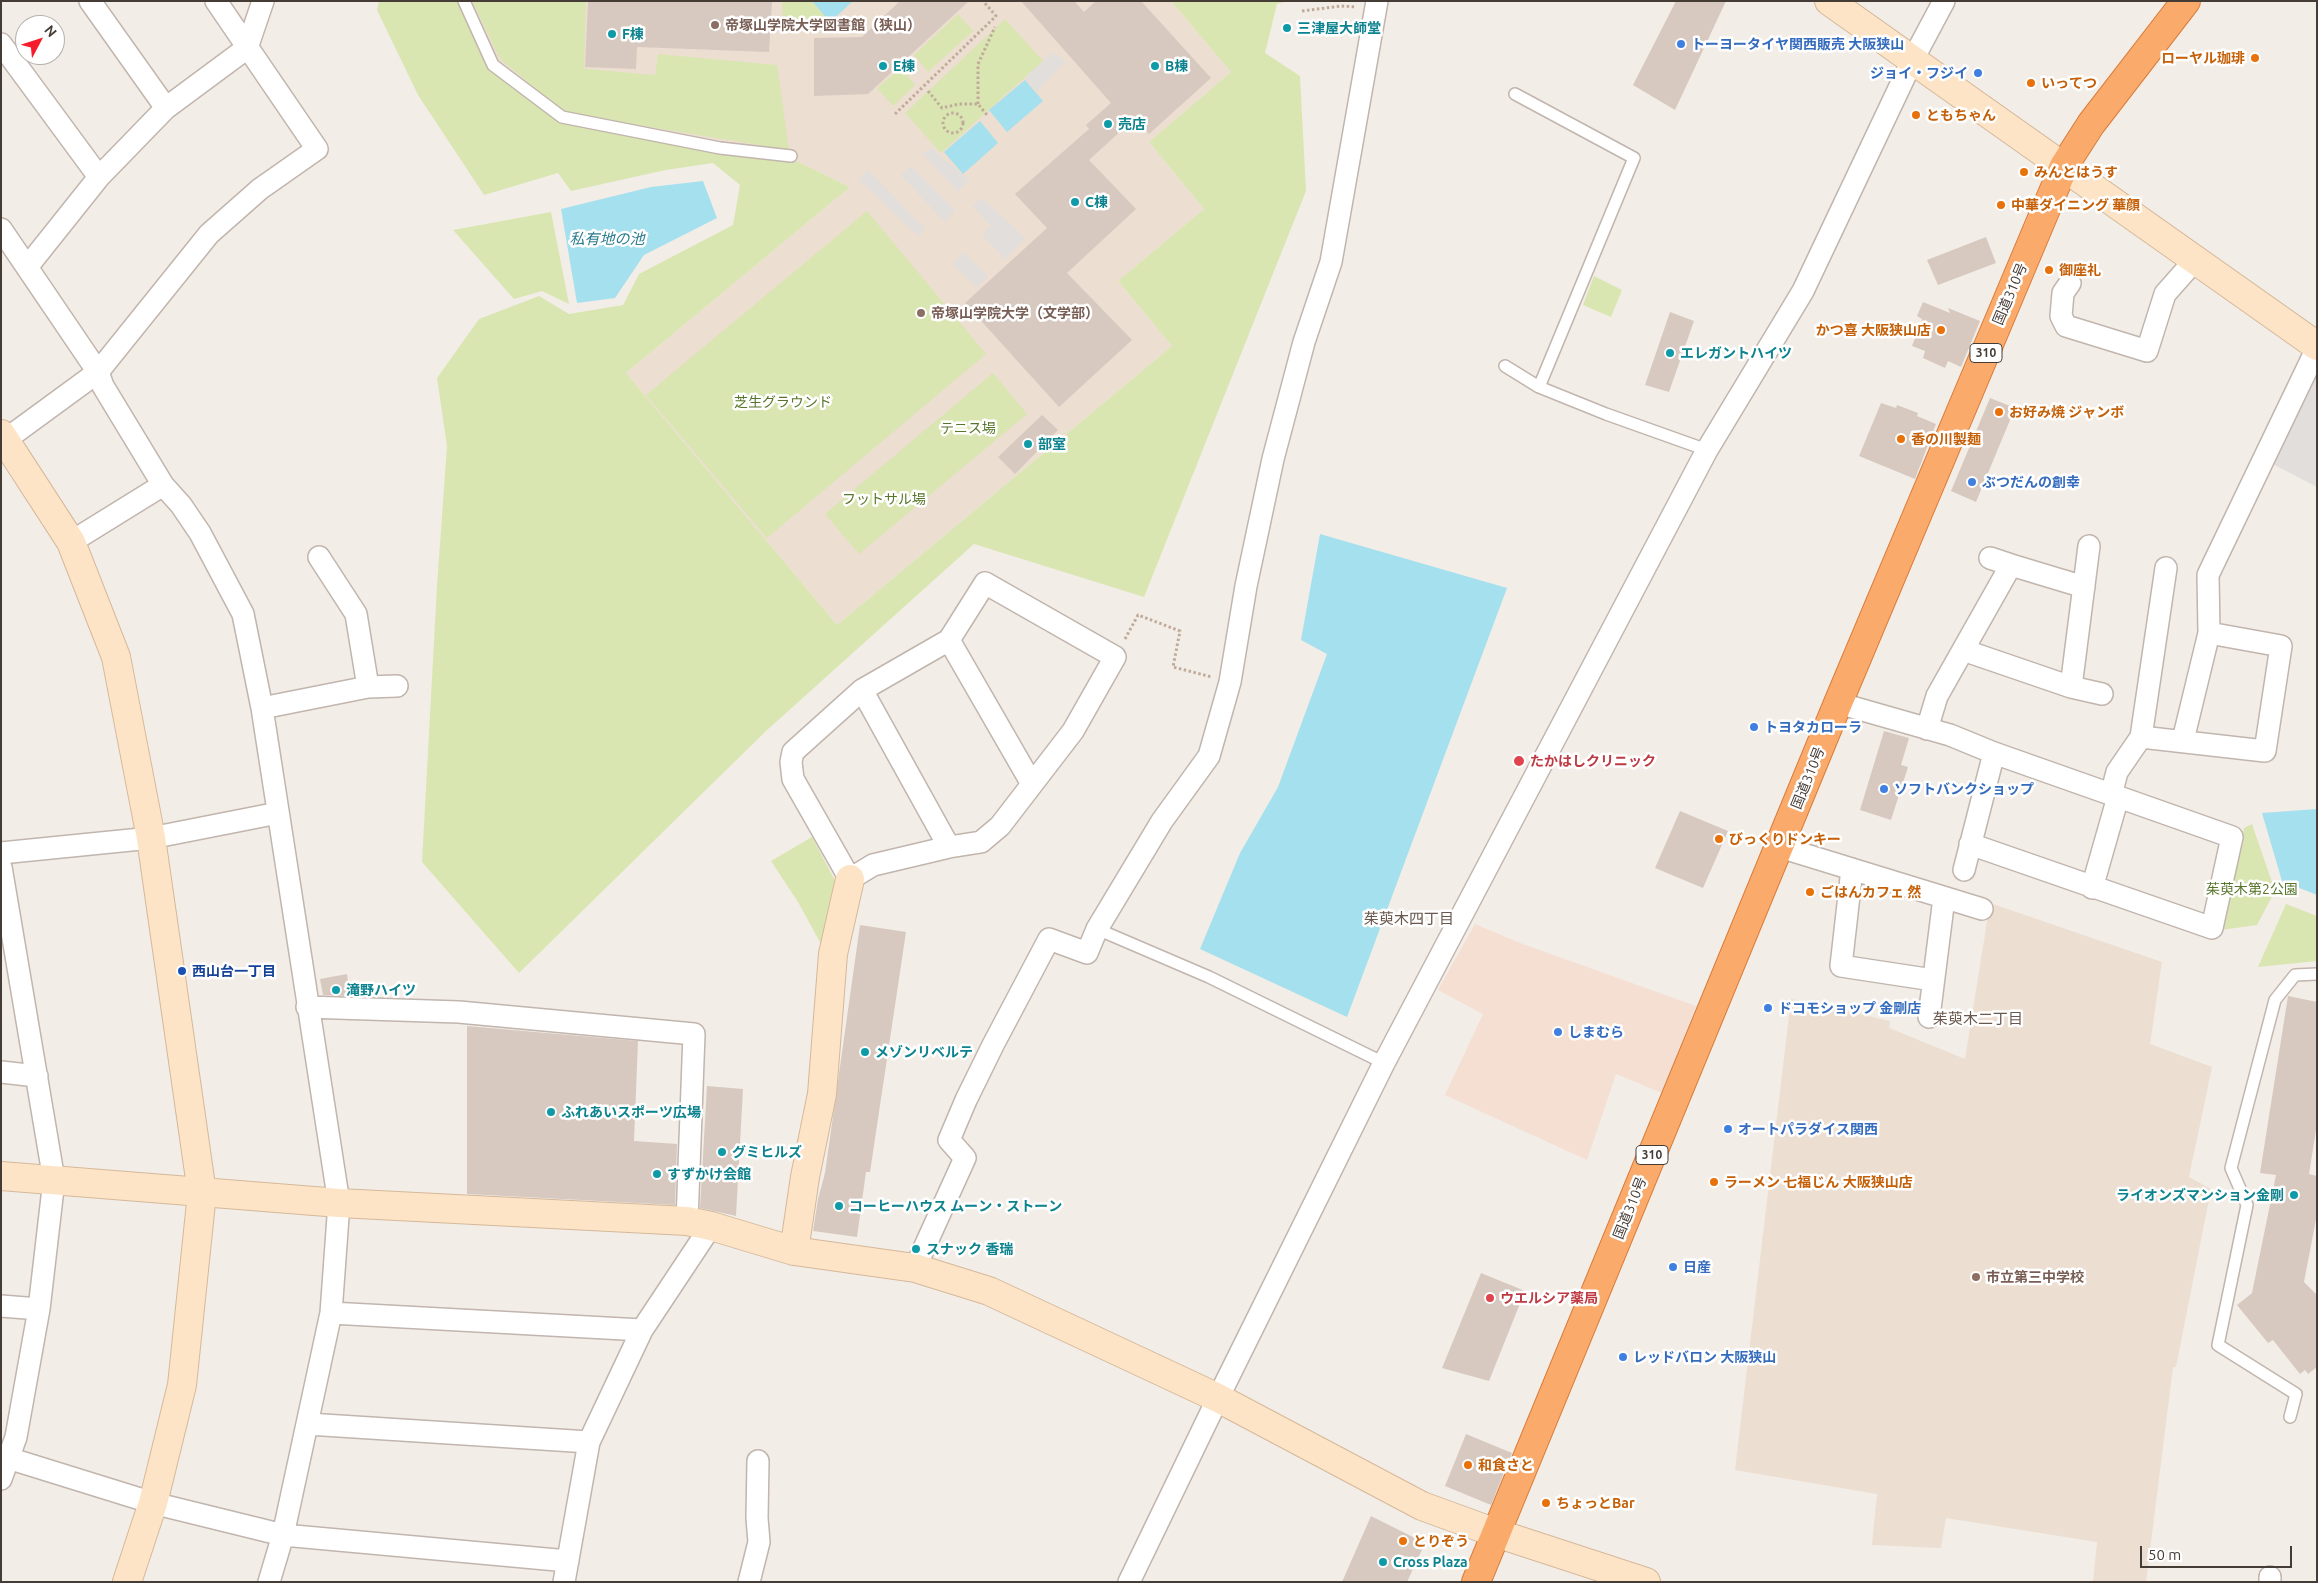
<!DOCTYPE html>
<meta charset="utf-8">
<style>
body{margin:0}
#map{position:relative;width:2318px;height:1583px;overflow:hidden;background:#f3ede7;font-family:Ubuntu,sans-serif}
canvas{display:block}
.frame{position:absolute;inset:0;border:2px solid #463c36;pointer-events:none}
.north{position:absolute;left:15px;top:15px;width:50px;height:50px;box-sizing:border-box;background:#fff;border:1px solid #b5b1af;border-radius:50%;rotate:50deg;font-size:14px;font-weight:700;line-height:20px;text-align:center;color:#463c36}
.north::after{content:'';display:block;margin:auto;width:18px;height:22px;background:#f51c2b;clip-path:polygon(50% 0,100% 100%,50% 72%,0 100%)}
.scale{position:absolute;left:2140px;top:1546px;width:152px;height:22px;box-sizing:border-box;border:2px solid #463c36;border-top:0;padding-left:6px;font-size:15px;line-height:18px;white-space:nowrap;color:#463c36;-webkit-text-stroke:4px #fff;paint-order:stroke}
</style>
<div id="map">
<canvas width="2318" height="1583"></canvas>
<div class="frame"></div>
<div class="north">N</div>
<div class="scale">50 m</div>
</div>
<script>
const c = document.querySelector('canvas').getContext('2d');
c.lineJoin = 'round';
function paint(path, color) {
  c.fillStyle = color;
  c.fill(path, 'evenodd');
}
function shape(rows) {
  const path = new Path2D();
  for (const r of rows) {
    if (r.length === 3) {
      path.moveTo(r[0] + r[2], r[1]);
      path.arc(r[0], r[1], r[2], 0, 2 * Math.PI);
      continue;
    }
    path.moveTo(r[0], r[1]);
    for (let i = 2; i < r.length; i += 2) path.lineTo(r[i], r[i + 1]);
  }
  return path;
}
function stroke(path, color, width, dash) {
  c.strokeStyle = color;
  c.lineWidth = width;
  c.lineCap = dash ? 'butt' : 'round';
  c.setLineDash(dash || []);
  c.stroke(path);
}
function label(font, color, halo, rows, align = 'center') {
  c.font = font + ' Ubuntu,"Noto Sans JP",sans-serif';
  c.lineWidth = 5;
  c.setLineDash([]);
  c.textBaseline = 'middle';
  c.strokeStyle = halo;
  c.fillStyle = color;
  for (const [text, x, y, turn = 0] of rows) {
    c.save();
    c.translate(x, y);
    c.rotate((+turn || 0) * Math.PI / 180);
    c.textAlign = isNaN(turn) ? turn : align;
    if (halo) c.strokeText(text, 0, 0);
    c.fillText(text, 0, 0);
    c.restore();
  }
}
const commercial = shape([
 [1475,924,1520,943,1696,1006,1662,1093,1616,1074,1587,1160,1445,1095,1483,1014,1438,990]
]);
const education = shape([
 [464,1,1171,1,1231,72,1149,142,1204,209,1118,281,1172,346,837,625,626,373,850,187,789,158,562,117,493,65],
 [1990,903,2162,962,2150,1044,2212,1067,2189,1177,2211,1189,2176,1367,2173,1367,2146,1582,2093,1582,2097,1542,1946,1518,1941,1548,1872,1545,1877,1494,1735,1470,1791,999,1890,1021,1889,1028,1965,1059]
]);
const green = shape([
 [379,1,464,1,493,65,562,117,788,157,850,187,626,373,837,625,1172,346,1118,281,1204,209,1149,142,1231,72,1171,1,1288,1,1277,4,1265,53,1300,76,1306,191,1144,597,974,544,766,731,519,973,422,862,437,586,447,446,437,378,479,319,539,296,569,314,623,305,639,274,733,225,740,185,713,163,666,170,571,191,558,173,484,195,418,95,377,10],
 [472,1,586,1,584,68,588,69,655,75,658,54,777,65,789,150,565,113,500,59],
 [782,1,812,1,830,22,826,24,783,21],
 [958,14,973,31,928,72,914,55],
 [1005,19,1043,61,941,153,905,113],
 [901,68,915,85,893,106,877,88],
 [867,211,986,354,767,538,646,395],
 [551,212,569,304,542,291,514,299,453,230],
 [1594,276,1622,290,1611,317,1583,305],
 [993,373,1027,414,859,554,825,514],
 [2252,824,2275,891,2257,925,2221,930,2244,828],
 [812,837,839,888,821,944,798,902,771,861],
 [2286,904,2317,916,2317,961,2258,967]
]);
const parking = shape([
 [1053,52,1065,61,1037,92,1025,78],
 [931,148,969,180,958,192,923,154],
 [911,166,955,210,945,222,901,175],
 [868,170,925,229,918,236,859,179],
 [982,198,1025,238,1005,259,983,235,991,226,973,206],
 [964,253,988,277,977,287,952,264],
 [2317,367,2317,487,2263,459]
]);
const water = shape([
 [812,1,853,1,830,22],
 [1025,80,1043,101,1007,132,989,110],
 [980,121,998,143,963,174,944,152],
 [703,181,717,218,644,255,615,298,577,303,561,209,651,187],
 [1320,534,1507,588,1347,1017,1200,949,1240,853,1278,787,1327,654,1301,640],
 [2317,809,2317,895,2282,881,2262,813]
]);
const building = shape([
 [588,1,772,1,769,52,637,47,636,69,585,67],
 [900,1,969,1,868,94,814,96,814,38,862,37],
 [1021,1,1074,1,1084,12,1096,1,1141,1,1211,78,1149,134,1135,118,1089,160,1136,209,1067,273,1132,340,1059,407,965,303,1047,228,1015,194,1089,129,1086,125,1111,103],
 [1676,1,1726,1,1675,110,1633,85],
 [1986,237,1996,263,1938,285,1927,260],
 [1923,302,1950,313,1948,308,1980,321,1961,367,1948,361,1945,368,1923,358,1925,351,1912,346,1922,319,1917,316],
 [1670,312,1694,321,1669,392,1645,385],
 [1990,398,2015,408,1976,502,1951,491],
 [1881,403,1896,408,1897,405,1918,413,1917,416,1936,424,1915,479,1859,456],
 [1042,415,1058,430,1015,474,998,457],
 [1884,731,1909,738,1901,765,1908,767,1891,820,1860,810],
 [1680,811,1728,831,1703,888,1655,868],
 [860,925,906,932,870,1172,866,1172,857,1237,813,1231,818,1199,825,1173],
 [347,974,350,996,323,995,320,979],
 [2288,996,2317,1002,2317,1124,2309,1174,2317,1176,2317,1214,2304,1282,2317,1295,2317,1367,2308,1374,2305,1370,2300,1374,2273,1340,2268,1343,2237,1305,2252,1293,2276,1175,2260,1173],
 [467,1026,638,1041,634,1141,677,1144,675,1205,467,1194],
 [707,1086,743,1089,736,1216,700,1208],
 [1481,1273,1525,1291,1489,1381,1442,1368],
 [1466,1434,1512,1453,1491,1505,1445,1486],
 [1371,1516,1425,1543,1407,1582,1342,1582]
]);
const path = shape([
 [1302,11,1341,6,1356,7],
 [928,91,942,108,959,104,978,104,987,115],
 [978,104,978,64,995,27],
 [953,123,10],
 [895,114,996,16,983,1],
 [1125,639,1138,615,1180,631,1173,667,1212,677]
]);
const lane = shape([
 [464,1,493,65,562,117,720,148,791,156],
 [1515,94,1634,158,1539,387],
 [1505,366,1539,387,1606,414,1707,450],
 [1097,929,1209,977,1384,1063],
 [2290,1417,2296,1394,2218,1345,2247,1205,2231,1168,2275,1000,2295,975,2317,974]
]);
const street = shape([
 [90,1,166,108],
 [216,1,317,149,260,189,209,234,98,372,103,386,163,485,181,505,200,533,243,614,262,708,339,1203,331,1313,283,1535,269,1582],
 [1,44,99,177],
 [1,229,98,372,1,443],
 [28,266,99,177,166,108,247,48,263,1],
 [2070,283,2063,293,2061,316,2066,326,2147,351,2165,294,2195,260],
 [71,542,163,485],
 [319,557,356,614,368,687],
 [1990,558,2011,565],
 [985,583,1115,657,1073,731,1000,826,981,842,949,847,873,865,850,879,793,779,791,762,793,752,862,690,949,640,985,583],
 [949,640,1032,784],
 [1963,650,2071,687,2102,694],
 [2071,687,2089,546],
 [862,690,949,847],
 [1838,703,1950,735,1994,753,2232,837,2212,928,1970,844],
 [262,708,368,687,397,686],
 [1927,729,1937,696,2011,565,2084,587],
 [2141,737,2166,568],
 [2183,740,2209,633,2208,575,2317,348],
 [2111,795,2117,772,2141,737,2265,751,2281,646,2209,633],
 [1780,847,1982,909],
 [1,853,151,838,278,813],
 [1,867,54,1180,39,1309,16,1437,1,1479],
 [1852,869,1841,966,1933,980],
 [1964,870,1994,753],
 [2092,888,2118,797],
 [307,1007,459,1012,694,1034,687,1221],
 [1929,1017,1944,898],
 [1,1072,37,1076],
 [915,1268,965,1158,949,1140,966,1100,993,1045,1049,939,1087,953,1097,929,1162,821,1209,756,1230,682,1246,586,1273,459,1304,342,1331,262,1377,1],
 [1,1306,39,1309],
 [331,1313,642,1330],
 [308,1424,589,1442],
 [8,1458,153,1503,283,1535,568,1561],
 [564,1582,589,1442,642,1330,711,1226],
 [749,1582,759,1542,757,1518,758,1461],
 [1129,1582,1218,1398,1384,1063,1707,450,1803,291,1912,61,1944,1],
 [2270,1582,2270,1577]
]);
const secondary = shape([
 [1829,1,2317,346],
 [1,434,71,542,116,657,151,838,202,1193,182,1385,153,1503,127,1582],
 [1,1176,339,1203,687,1221,711,1226,794,1251,915,1268,989,1291,1218,1398,1422,1506,1496,1533,1646,1582],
 [794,1251,805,1177,822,1094,833,954,850,879]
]);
const highway = shape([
 [1476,1582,1838,703,2064,166,2091,124,2186,1]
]);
const markers = [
 [715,25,5,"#8d6e63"],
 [1287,28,5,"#0f9aa8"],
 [612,34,5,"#0f9aa8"],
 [1681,44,5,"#3f7fe0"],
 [2255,58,5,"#e8710a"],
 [883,66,5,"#0f9aa8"],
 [1155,66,5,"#0f9aa8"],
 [1978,73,5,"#3f7fe0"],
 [2031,83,5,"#e8710a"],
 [1916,115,5,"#e8710a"],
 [1108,124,5,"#0f9aa8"],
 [2024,172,5,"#e8710a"],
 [1075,202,5,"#0f9aa8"],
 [2001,205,5,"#e8710a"],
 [2049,270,5,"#e8710a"],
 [921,313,5,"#8d6e63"],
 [1941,330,5,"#e8710a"],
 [1670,353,5,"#0f9aa8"],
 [1999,412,5,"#e8710a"],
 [1901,439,5,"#e8710a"],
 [1028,444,5,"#0f9aa8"],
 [1972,482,5,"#3f7fe0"],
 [1754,727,5,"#3f7fe0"],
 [1519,761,6,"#e0444e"],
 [1884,789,5,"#3f7fe0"],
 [1719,839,5,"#e8710a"],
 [1810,892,5,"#e8710a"],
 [182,971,5,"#1a4fb4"],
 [336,990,5,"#0f9aa8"],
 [1768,1008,5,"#3f7fe0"],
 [1558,1032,5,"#3f7fe0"],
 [865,1052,5,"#0f9aa8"],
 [551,1112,5,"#0f9aa8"],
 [1728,1129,5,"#3f7fe0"],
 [722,1152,5,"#0f9aa8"],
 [657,1174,5,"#0f9aa8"],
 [1714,1182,5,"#e8710a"],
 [2294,1195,5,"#0f9aa8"],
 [839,1206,5,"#0f9aa8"],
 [916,1249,5,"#0f9aa8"],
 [1673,1267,5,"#3f7fe0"],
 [1976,1277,5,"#8d6e63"],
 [1490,1298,5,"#e0444e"],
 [1623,1357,5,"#3f7fe0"],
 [1468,1465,5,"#e8710a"],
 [1546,1503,5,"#e8710a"],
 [1403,1541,5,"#e8710a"],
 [1383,1562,5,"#0f9aa8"]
];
const shields = [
 [1986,353,32],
 [1652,1155,32]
];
const shieldNames = [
 ["310",1986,353],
 ["310",1652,1155]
];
const educationNames = [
 ["帝塚山学院大学図書館（狭山）",725,25],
 ["帝塚山学院大学（文学部）",931,313],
 ["市立第三中学校",1986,1277]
];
const cultureNames = [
 ["三津屋大師堂",1297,28],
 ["F棟",622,34],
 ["E棟",893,66],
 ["B棟",1165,66],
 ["売店",1118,124],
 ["C棟",1085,202],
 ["エレガントハイツ",1680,353],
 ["部室",1038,444],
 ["滝野ハイツ",346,990],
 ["メゾンリベルテ",875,1052],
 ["ふれあいスポーツ広場",561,1112],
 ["グミヒルズ",732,1152],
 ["すずかけ会館",667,1174],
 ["ライオンズマンション金剛",2284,1195,"right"],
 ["コーヒーハウス ムーン・ストーン",849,1206],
 ["スナック 香瑞",926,1249],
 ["Cross Plaza",1393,1562]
];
const shopNames = [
 ["トーヨータイヤ関西販売 大阪狭山",1691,44],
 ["ジョイ・フジイ",1968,73,"right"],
 ["ぶつだんの創幸",1982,482],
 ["トヨタカローラ",1764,727],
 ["ソフトバンクショップ",1894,789],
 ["ドコモショップ 金剛店",1778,1008],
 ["しまむら",1568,1032],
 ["オートパラダイス関西",1738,1129],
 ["日産",1683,1267],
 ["レッドバロン 大阪狭山",1633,1357]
];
const foodNames = [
 ["ローヤル珈琲",2245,58,"right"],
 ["いってつ",2041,83],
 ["ともちゃん",1926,115],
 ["みんとはうす",2034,172],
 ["中華ダイニング 華顔",2011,205],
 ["御座礼",2059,270],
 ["かつ喜 大阪狭山店",1931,330,"right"],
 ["お好み焼 ジャンボ",2009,412],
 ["香の川製麺",1911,439],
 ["びっくりドンキー",1729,839],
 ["ごはんカフェ 然",1820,892],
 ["ラーメン 七福じん 大阪狭山店",1724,1182],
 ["和食さと",1478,1465],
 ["ちょっとBar",1556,1503],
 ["とりぞう",1413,1541]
];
const streetNames = [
 ["国道310号",2010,294,-67],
 ["国道310号",1808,778,-68],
 ["国道310号",1630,1208,-68]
];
const parkNames = [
 ["芝生グラウンド",783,402],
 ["テニス場",968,428],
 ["フットサル場",884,499],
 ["茱萸木第2公園",2252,889]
];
const healthNames = [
 ["たかはしクリニック",1530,761],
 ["ウエルシア薬局",1500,1298]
];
const transitNames = [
 ["西山台一丁目",192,971]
];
const waterNames = [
 ["私有地の池",607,239]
];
const neighbourhoodNames = [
 ["茱萸木四丁目",1409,919],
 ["茱萸木二丁目",1978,1019]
];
paint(commercial, '#f4dfd2');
paint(education, '#ecded1');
paint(green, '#dae6b1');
paint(parking, '#e1dedc');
paint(water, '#a5e0ee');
paint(building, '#d7c9c0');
stroke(lane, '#c1b5ad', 14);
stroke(street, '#c1b5ad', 24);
stroke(secondary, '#d5b89a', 30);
stroke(highway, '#da7c3a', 30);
stroke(path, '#c0ab9b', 3, [2.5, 2.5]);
stroke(lane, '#fff', 11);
stroke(street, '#fff', 21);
stroke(secondary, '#fde4c7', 28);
stroke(highway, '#faab6b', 28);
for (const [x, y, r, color] of markers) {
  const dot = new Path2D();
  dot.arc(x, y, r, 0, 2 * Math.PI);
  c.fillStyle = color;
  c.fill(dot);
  stroke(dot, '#fff', 2);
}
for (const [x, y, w] of shields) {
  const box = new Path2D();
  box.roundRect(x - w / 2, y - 9.5, w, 19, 4);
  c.fillStyle = '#fff';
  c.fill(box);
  stroke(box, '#463c36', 1);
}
label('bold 12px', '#463c36', null, shieldNames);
label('bold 14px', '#785e54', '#fff', educationNames, 'left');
label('bold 14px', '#0d838f', '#fff', cultureNames, 'left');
label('bold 14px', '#366cbe', '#fff', shopNames, 'left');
label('bold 14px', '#c56008', '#fff', foodNames, 'left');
label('14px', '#463c36', '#fff', streetNames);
label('14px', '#58762b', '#fff', parkNames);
label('bold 14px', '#be3a42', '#fff', healthNames, 'left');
label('bold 14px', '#164399', '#fff', transitNames, 'left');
label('italic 15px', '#2b7b8f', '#fff', waterNames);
label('15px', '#68584e', '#fff', neighbourhoodNames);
</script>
